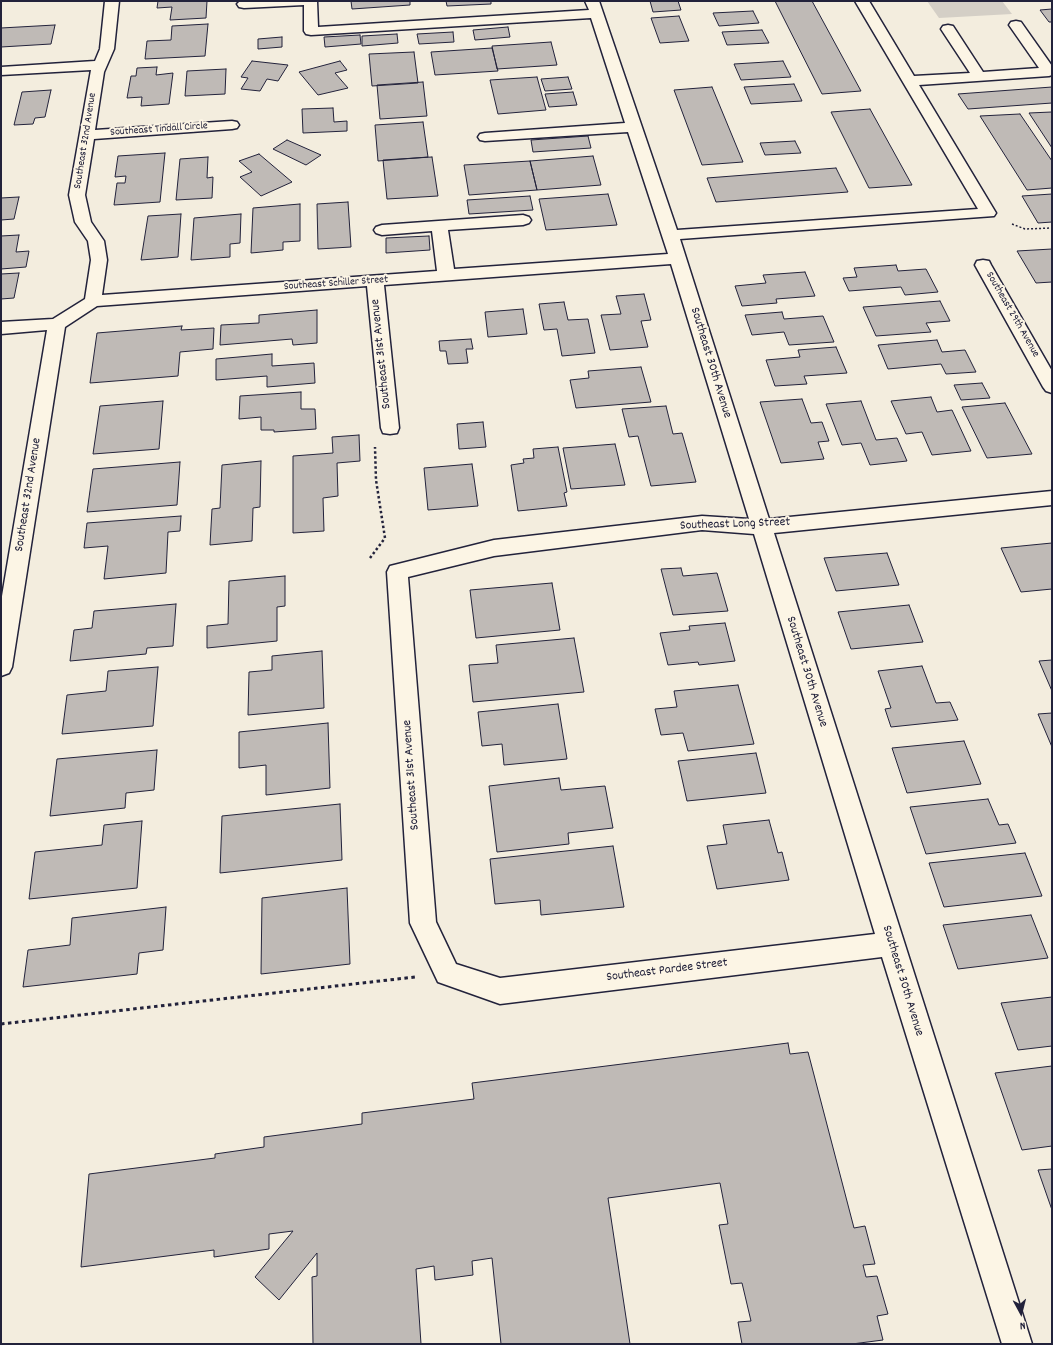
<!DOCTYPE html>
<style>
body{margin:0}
#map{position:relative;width:1053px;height:1345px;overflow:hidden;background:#f3edde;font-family:Dekko,sans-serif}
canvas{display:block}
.frame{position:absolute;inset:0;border:2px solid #22223b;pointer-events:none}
.north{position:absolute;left:1001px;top:1293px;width:40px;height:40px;-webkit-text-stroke:3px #fcf5e5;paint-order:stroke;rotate:173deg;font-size:11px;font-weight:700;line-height:16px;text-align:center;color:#22223b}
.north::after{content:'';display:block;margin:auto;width:14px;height:18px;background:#22223b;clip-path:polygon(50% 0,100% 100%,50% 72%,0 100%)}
</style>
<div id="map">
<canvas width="1053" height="1345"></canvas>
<div class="frame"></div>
<div class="north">N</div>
</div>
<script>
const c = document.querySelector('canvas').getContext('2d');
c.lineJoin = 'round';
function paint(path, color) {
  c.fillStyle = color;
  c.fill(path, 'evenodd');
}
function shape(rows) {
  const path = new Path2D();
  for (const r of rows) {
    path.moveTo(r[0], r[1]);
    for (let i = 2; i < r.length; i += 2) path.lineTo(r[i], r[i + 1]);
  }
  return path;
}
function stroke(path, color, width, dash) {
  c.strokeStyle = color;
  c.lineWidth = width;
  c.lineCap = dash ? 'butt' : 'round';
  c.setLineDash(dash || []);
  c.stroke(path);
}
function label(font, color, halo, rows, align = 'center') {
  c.font = font + ' Dekko,sans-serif';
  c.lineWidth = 4;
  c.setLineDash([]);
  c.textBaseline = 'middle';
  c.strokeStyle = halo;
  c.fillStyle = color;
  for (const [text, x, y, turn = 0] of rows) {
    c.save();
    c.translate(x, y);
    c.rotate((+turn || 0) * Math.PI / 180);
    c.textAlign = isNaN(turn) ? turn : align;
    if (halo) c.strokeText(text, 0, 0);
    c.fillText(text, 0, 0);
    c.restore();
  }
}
const green = shape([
 [927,1,1002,1,1012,14,939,18]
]);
const building = shape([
 [158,1,207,1,206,18,170,20,172,7,157,8,158,1],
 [351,1,410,1,410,5,352,9,351,1],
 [446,1,491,1,491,4,447,6,446,1],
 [650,1,678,1,681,10,653,12,650,1],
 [775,1,812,1,861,91,822,94,775,1],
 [1052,9,1052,22,1049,22,1040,10,1052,9],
 [753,11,759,23,719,26,713,13,753,11],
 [679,16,689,41,660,43,651,18,679,16],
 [208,24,205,56,145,59,147,41,171,40,172,26,208,24],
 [55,25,51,44,1,47,1,28,55,25],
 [508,27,510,37,475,40,473,30,508,27],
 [762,30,769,43,727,45,722,32,762,30],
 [453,32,454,42,419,44,417,34,453,32],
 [397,34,398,43,362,46,362,36,397,34],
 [360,35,361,44,325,47,324,37,360,35],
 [282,37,282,47,258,49,258,39,282,37],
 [551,42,557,65,497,69,492,46,551,42],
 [492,48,498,71,435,75,431,52,492,48],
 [414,52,418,83,372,86,369,54,414,52],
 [252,61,288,65,278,81,267,79,260,91,241,89,248,78,241,77,252,61],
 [340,61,347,70,335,73,348,88,318,95,299,72,340,61],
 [783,61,791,77,741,80,734,64,783,61],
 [157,67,156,75,173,73,169,104,141,106,142,97,127,98,131,76,136,76,137,68,157,67],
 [226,69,225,94,185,96,187,71,226,69],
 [537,77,546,110,498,114,490,80,537,77],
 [568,77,572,89,545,91,541,79,568,77],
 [423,82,427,116,380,119,377,85,423,82],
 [794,84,802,101,751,104,744,87,794,84],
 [712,87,743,162,702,165,674,90,712,87],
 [1052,87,1052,103,968,109,958,94,1052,87],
 [51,90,45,117,35,118,33,124,14,125,22,92,51,90],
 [573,92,577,105,549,107,545,94,573,92],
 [333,108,334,122,347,121,347,131,303,133,302,109,333,108],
 [870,109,912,185,869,188,831,112,870,109],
 [1052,112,1052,148,1029,113,1052,112],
 [1020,114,1052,161,1052,188,1027,190,980,116,1020,114],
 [423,122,428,157,378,161,375,125,423,122],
 [588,136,591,148,533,152,531,140,588,136],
 [287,140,321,155,306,165,273,149,287,140],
 [795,141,801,153,765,155,760,143,795,141],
 [165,153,160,202,114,205,117,183,125,183,126,176,115,177,118,156,165,153],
 [259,154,292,182,261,196,240,177,252,172,239,161,259,154],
 [593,156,601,185,537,190,530,161,593,156],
 [208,157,207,178,213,177,212,198,176,200,180,159,208,157],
 [432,157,438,196,387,199,383,160,432,157],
 [530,161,537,190,469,195,464,165,530,161],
 [836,168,848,192,716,202,707,178,836,168],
 [608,194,617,225,546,230,539,199,608,194],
 [1052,194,1052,222,1038,223,1022,196,1052,194],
 [530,196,533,210,469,214,467,200,530,196],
 [19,197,14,219,1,220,1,198,19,197],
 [348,202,351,247,318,249,317,204,348,202],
 [300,204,300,241,283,242,283,250,251,253,253,208,300,204],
 [181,214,178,257,141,260,148,216,181,214],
 [241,214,240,243,230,244,230,257,191,260,194,218,241,214],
 [19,235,16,252,29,251,26,267,1,269,1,236,19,235],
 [429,236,430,250,386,253,386,238,429,236],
 [1052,249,1052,282,1036,283,1017,251,1052,249],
 [896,265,898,271,926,269,938,292,905,295,901,287,849,291,843,278,857,277,854,268,896,265],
 [805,272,815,296,776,299,777,303,742,306,735,286,766,283,763,275,805,272],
 [19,273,14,298,1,299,1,274,19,273],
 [644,294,651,320,641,321,648,347,610,350,601,315,621,314,616,296,644,294],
 [940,301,950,321,926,323,931,332,876,336,863,307,940,301],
 [564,302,568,320,588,319,595,353,562,356,557,329,544,330,539,304,564,302],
 [523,309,527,334,488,337,485,312,523,309],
 [317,310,317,343,293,345,292,339,220,345,221,325,259,323,259,315,317,310],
 [782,312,784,319,823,316,834,342,789,345,784,332,752,335,745,315,782,312],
 [182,326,181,330,214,328,213,349,180,352,178,376,90,383,97,333,182,326],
 [471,339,473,349,466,349,468,363,448,364,446,351,440,351,439,341,471,339],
 [937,340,942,352,965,350,976,372,946,374,941,364,888,369,878,345,937,340],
 [836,347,847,373,804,376,807,384,775,386,766,360,800,357,798,350,836,347],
 [272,354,272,366,314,363,315,383,267,387,267,376,216,380,216,359,272,354],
 [641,367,651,402,576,408,570,380,589,378,588,371,641,367],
 [982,383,990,398,961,400,954,385,982,383],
 [301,392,301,409,315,409,316,429,274,432,274,430,261,430,261,417,239,419,240,396,301,392],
 [931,397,937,412,952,410,971,451,932,455,922,432,906,434,891,401,931,397],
 [802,399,811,423,822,422,829,441,818,442,824,459,781,463,760,402,802,399],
 [163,401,159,449,93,454,100,406,163,401],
 [861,401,876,440,897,438,907,461,870,465,861,443,842,445,826,404,861,401],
 [1005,403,1032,454,987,458,962,407,1005,403],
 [666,406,673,434,682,433,696,482,651,486,638,436,629,437,622,409,666,406],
 [483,422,486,447,459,449,457,424,483,422],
 [359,435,360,461,337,463,338,496,323,498,324,531,293,533,293,456,333,453,332,437,359,435],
 [615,444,625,485,571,489,563,448,615,444],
 [558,447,567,492,564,493,567,506,518,511,511,465,524,463,523,459,534,458,533,449,558,447],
 [261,461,260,507,253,508,252,541,210,545,212,509,220,508,222,465,261,461],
 [180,462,177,505,87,512,93,469,180,462],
 [472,464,478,506,428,510,424,468,472,464],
 [181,516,180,531,168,532,166,573,104,579,108,546,84,548,87,523,181,516],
 [1052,543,1052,589,1021,592,1001,548,1052,543],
 [887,553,899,585,836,591,824,558,887,553],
 [681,568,683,576,717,573,728,611,673,615,661,569,681,568],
 [285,576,285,606,277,607,277,641,207,648,207,626,228,624,229,581,285,576],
 [552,583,560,630,476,638,470,590,552,583],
 [176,604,173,646,147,648,146,654,70,661,74,630,92,628,94,611,176,604],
 [909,605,923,642,851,649,838,612,909,605],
 [725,623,735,661,699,665,698,662,668,665,660,633,690,630,689,626,725,623],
 [574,638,584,692,473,702,469,665,498,663,496,645,574,638],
 [322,651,324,708,248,715,249,672,272,670,272,656,322,651],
 [1052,660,1052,691,1039,661,1052,660],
 [922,666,936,703,950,702,958,720,891,727,885,709,891,708,878,671,922,666],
 [158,667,153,726,62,734,67,695,106,691,108,671,158,667],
 [738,685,754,744,688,751,683,733,661,735,655,709,677,707,674,691,738,685],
 [558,704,567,759,504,765,502,744,482,746,478,712,558,704],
 [1052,713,1052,747,1038,714,1052,713],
 [328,723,330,788,266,795,266,765,239,768,239,732,328,723],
 [964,741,981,784,907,793,892,748,964,741],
 [157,750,154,790,126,793,125,808,50,816,57,759,157,750],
 [756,753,766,793,687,801,678,761,756,753],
 [559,778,561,790,605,786,613,828,568,833,569,844,497,852,489,786,559,778],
 [988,799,999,825,1008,824,1016,843,926,854,910,807,988,799],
 [340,804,342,860,220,873,222,816,340,804],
 [769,820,778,853,782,852,789,880,717,889,707,846,727,844,723,825,769,820],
 [142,821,137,888,29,899,35,852,102,845,104,825,142,821],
 [613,846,624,907,541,915,540,900,495,904,490,859,613,846],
 [1025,853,1042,896,944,907,929,863,1025,853],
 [347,888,350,964,261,974,262,898,347,888],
 [166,907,163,950,139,953,137,974,23,987,28,950,70,945,72,918,166,907],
 [1031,915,1048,958,958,969,943,925,1031,915],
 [1052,997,1052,1046,1018,1050,1001,1003,1052,997],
 [788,1043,790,1054,808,1052,854,1228,865,1226,875,1264,863,1265,866,1277,877,1276,888,1314,877,1316,883,1340,852,1344,742,1344,738,1322,751,1321,742,1283,731,1284,719,1225,728,1224,720,1183,608,1198,630,1344,501,1344,492,1258,472,1261,473,1275,435,1280,434,1266,416,1269,421,1344,313,1344,312,1277,317,1276,317,1253,279,1300,255,1277,293,1231,269,1234,269,1249,214,1257,214,1250,81,1267,89,1174,215,1158,215,1154,264,1147,264,1137,362,1124,362,1113,474,1099,472,1083,788,1043],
 [1052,1066,1052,1146,1022,1150,995,1073,1052,1066],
 [1052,1169,1052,1210,1038,1170,1052,1169]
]);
const pathFar2 = shape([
 [1012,224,1025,229,1052,228]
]);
const pathFar1 = shape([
 [370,558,385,538,376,480,375,447]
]);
const path = shape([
 [1,1024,415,977]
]);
const minor = shape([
 [105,1,119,1,114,49,104,72,95,130,232,121,237,122,239,125,237,128,232,129,94,139,85,195,91,222,104,241,107,260,102,295,437,271,432,231,382,235,376,233,374,230,376,227,382,225,523,215,529,217,531,220,529,223,523,225,448,230,454,269,668,254,628,132,485,141,480,140,478,137,480,134,485,133,625,123,591,18,311,35,306,34,304,31,304,5,244,8,239,7,237,4,240,1,317,1,318,27,589,10,585,1,599,1,677,230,978,209,855,1,869,1,914,76,970,73,941,29,943,26,948,25,953,26,983,72,1039,68,1009,25,1011,22,1016,21,1021,22,1052,66,1052,75,1049,76,919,85,996,213,994,216,680,239,769,519,1052,491,1052,505,774,533,1032,1344,1002,1344,882,957,500,1004,438,982,410,923,387,572,390,566,494,540,702,516,749,519,671,264,384,285,399,428,397,433,390,434,383,433,381,428,367,286,97,306,65,327,12,667,9,673,1,676,1,602,47,330,1,334,1,322,53,319,85,299,91,260,88,241,75,222,69,195,91,70,1,75,1,67,95,61,100,49,105,1],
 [702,530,754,534,875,934,500,978,456,964,436,922,408,577,494,556,702,530],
 [983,260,989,261,991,265,1052,371,1052,393,1046,391,1043,387,975,265,977,261,983,260]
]);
const farStreetnames = [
 ["Southeast Tindall Circle",159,130,-4],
 ["Southeast 32nd Avenue",86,141,-81],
 ["Southeast Schiller Street",336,284,-4],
 ["Southeast 29th Avenue",1012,315,60]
];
const streetNames = [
 ["Southeast 31st Avenue",382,354,-96],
 ["Southeast 30th Avenue",710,363,73],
 ["Southeast 32nd Avenue",29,495,-81],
 ["Southeast Long Street",735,525,-2],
 ["Southeast 30th Avenue",806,672,73],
 ["Southeast 31st Avenue",412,775,-94],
 ["Southeast Pardee Street",667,971,-7],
 ["Southeast 30th Avenue",902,981,73]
];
paint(green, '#d4cfc6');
paint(building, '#bfbab6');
stroke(building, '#22223b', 1);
stroke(minor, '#22223b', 3);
stroke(pathFar2, '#22223b', 1.5, [2, 2]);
stroke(pathFar1, '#22223b', 2.5, [2.5, 2.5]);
stroke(path, '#22223b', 3, [3.5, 3.5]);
paint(minor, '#fcf5e5');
label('11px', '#22223b', '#fcf5e5', farStreetnames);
label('13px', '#22223b', '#fcf5e5', streetNames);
</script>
